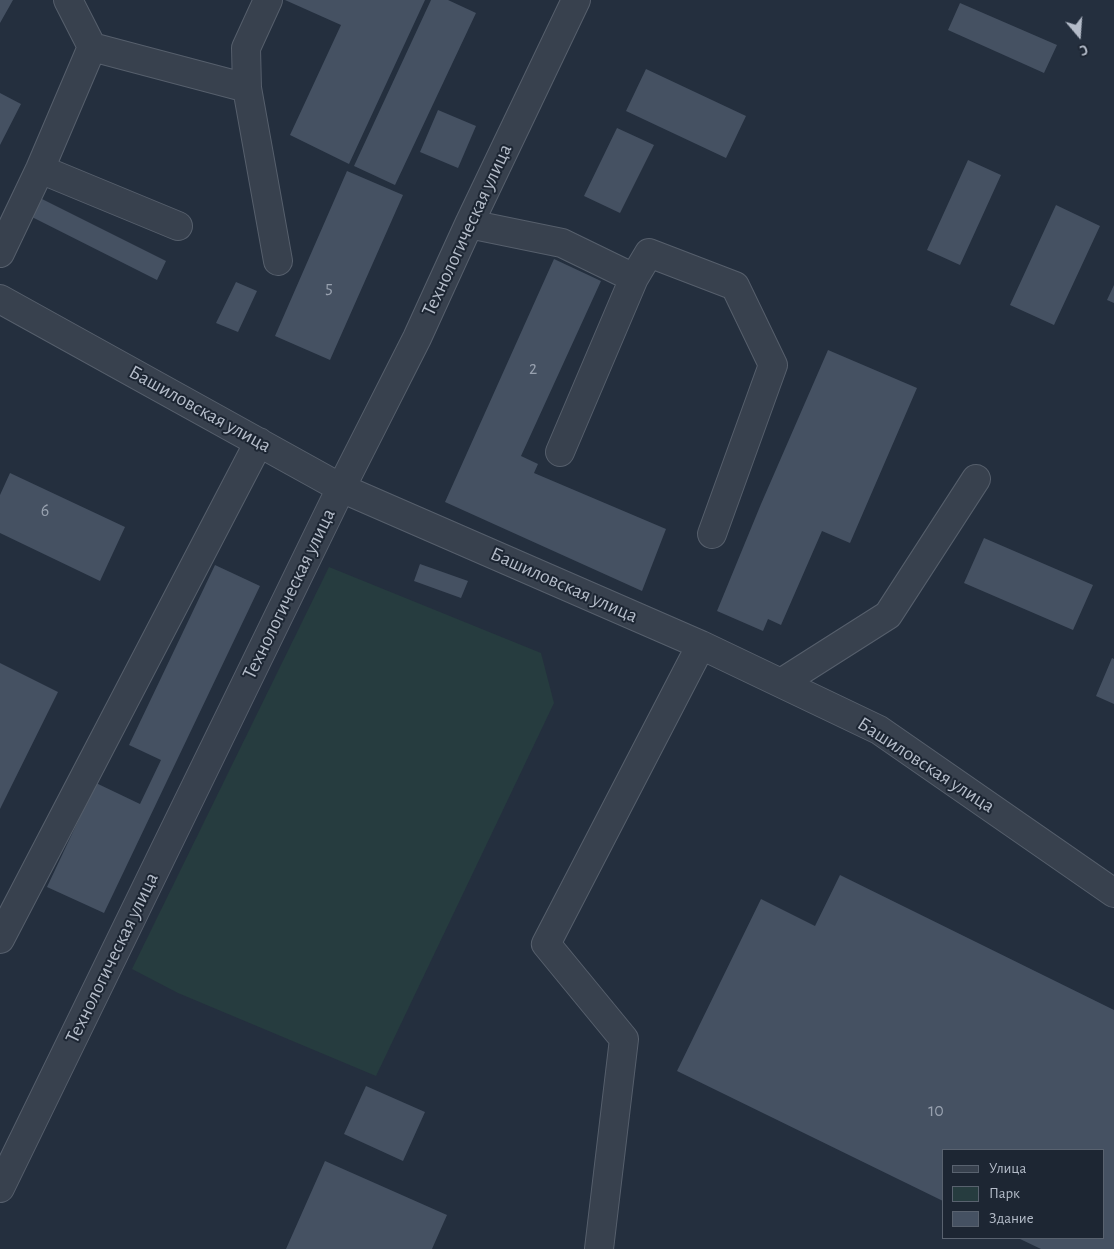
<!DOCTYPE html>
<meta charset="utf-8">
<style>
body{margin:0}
#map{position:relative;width:1114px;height:1249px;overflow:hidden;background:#242f3e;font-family:"Alegreya Sans",sans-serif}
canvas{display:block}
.legend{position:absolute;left:942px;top:1149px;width:162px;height:90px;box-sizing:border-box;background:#1d2633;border:1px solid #59626f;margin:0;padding:6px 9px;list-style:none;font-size:15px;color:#b4bcc9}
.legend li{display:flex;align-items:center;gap:10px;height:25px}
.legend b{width:25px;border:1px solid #59626f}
.north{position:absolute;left:1054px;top:10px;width:50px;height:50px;-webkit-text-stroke:4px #1d2633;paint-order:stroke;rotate:162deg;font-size:14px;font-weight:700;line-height:20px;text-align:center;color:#b4bcc9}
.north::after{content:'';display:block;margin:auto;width:18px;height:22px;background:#b4bcc9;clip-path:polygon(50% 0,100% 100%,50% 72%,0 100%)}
</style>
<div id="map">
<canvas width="1114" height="1249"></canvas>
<ul class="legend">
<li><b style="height:6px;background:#38414e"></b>Улица</li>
<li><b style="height:14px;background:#263c3f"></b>Парк</li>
<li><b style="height:14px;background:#455162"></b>Здание</li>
</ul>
<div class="north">С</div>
</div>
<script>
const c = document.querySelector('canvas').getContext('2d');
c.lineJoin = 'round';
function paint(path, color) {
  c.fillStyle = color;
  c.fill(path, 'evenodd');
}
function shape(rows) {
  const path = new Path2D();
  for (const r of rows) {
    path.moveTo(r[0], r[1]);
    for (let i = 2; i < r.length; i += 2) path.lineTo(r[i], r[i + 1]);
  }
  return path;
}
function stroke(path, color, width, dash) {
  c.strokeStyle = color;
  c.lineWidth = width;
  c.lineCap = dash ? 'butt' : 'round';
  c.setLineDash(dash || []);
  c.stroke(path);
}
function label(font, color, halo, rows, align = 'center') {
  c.font = font + ' "Alegreya Sans",sans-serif';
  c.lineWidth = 4;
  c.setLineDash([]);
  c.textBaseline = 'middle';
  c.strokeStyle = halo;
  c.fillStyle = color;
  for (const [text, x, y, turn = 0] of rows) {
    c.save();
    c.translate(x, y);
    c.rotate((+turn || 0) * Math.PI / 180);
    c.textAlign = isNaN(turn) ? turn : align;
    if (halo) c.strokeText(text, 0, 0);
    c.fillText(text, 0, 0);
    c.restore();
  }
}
const green = shape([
 [329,567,541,653,554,703,376,1076,178,993,132,969]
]);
const building = shape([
 [0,0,13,0,0,23],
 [285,0,425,0,349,164,290,135,341,25],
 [431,0,448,0,476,13,395,185,354,166],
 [960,3,1057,45,1044,73,948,30],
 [646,69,746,116,726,158,626,111],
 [0,93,21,104,0,145],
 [438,110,476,126,458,168,420,152],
 [617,128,654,145,620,213,584,196],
 [968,160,1001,175,960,265,927,250],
 [347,171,403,195,330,360,275,336],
 [38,197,166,261,157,280,28,215],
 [1056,205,1100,226,1054,325,1010,305],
 [554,259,601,281,521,456,538,464,534,473,666,529,642,591,445,502],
 [236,282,257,291,238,332,216,323],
 [1114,285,1114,303,1107,300],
 [828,350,917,388,850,543,822,531,781,625,768,619,763,631,717,611,761,504],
 [10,473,125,527,100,581,0,533,0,495],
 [984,538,1093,585,1073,630,964,583],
 [420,564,468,581,461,598,414,581],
 [215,565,260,586,104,913,47,887,96,783,140,804,161,760,129,745],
 [1112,658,1114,659,1114,704,1096,696],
 [0,663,58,692,0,809],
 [840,875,1114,1010,1114,1249,1041,1249,1018,1238,1103,1238,1103,1150,943,1150,943,1201,677,1071,761,899,815,926],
 [366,1086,425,1112,403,1161,344,1134],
 [325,1161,447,1215,432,1249,286,1249]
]);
const minor = shape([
 [92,47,247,88,246,48,268,0],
 [247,88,278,261],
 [40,169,178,226],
 [469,224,562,243,634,278,649,253,735,286,773,365,712,534],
 [0,253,40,169,92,47,68,0],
 [0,299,341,488,701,645,879,730,1114,893],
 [560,452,634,278],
 [781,683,888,615,976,479],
 [0,939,259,442],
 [0,1188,341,488,417,338,469,224,576,0],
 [599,1249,624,1039,546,944,701,645]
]);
const numberNames = [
 ["5",329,288],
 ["2",533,369],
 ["6",45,511],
 ["10",936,1111]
];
const streetNames = [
 ["Технологическая улица",467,230,-65],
 ["Башиловская улица",200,409,29],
 ["Башиловская улица",564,585,24],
 ["Технологическая улица",289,594,-64],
 ["Башиловская улица",926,765,33],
 ["Технологическая улица",112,958,-64]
];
paint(green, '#263c3f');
paint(building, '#455162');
stroke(minor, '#565f6c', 30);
stroke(minor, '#38414e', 28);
label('18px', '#98a1af', null, numberNames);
label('20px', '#b4bcc9', '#1d2633', streetNames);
</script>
